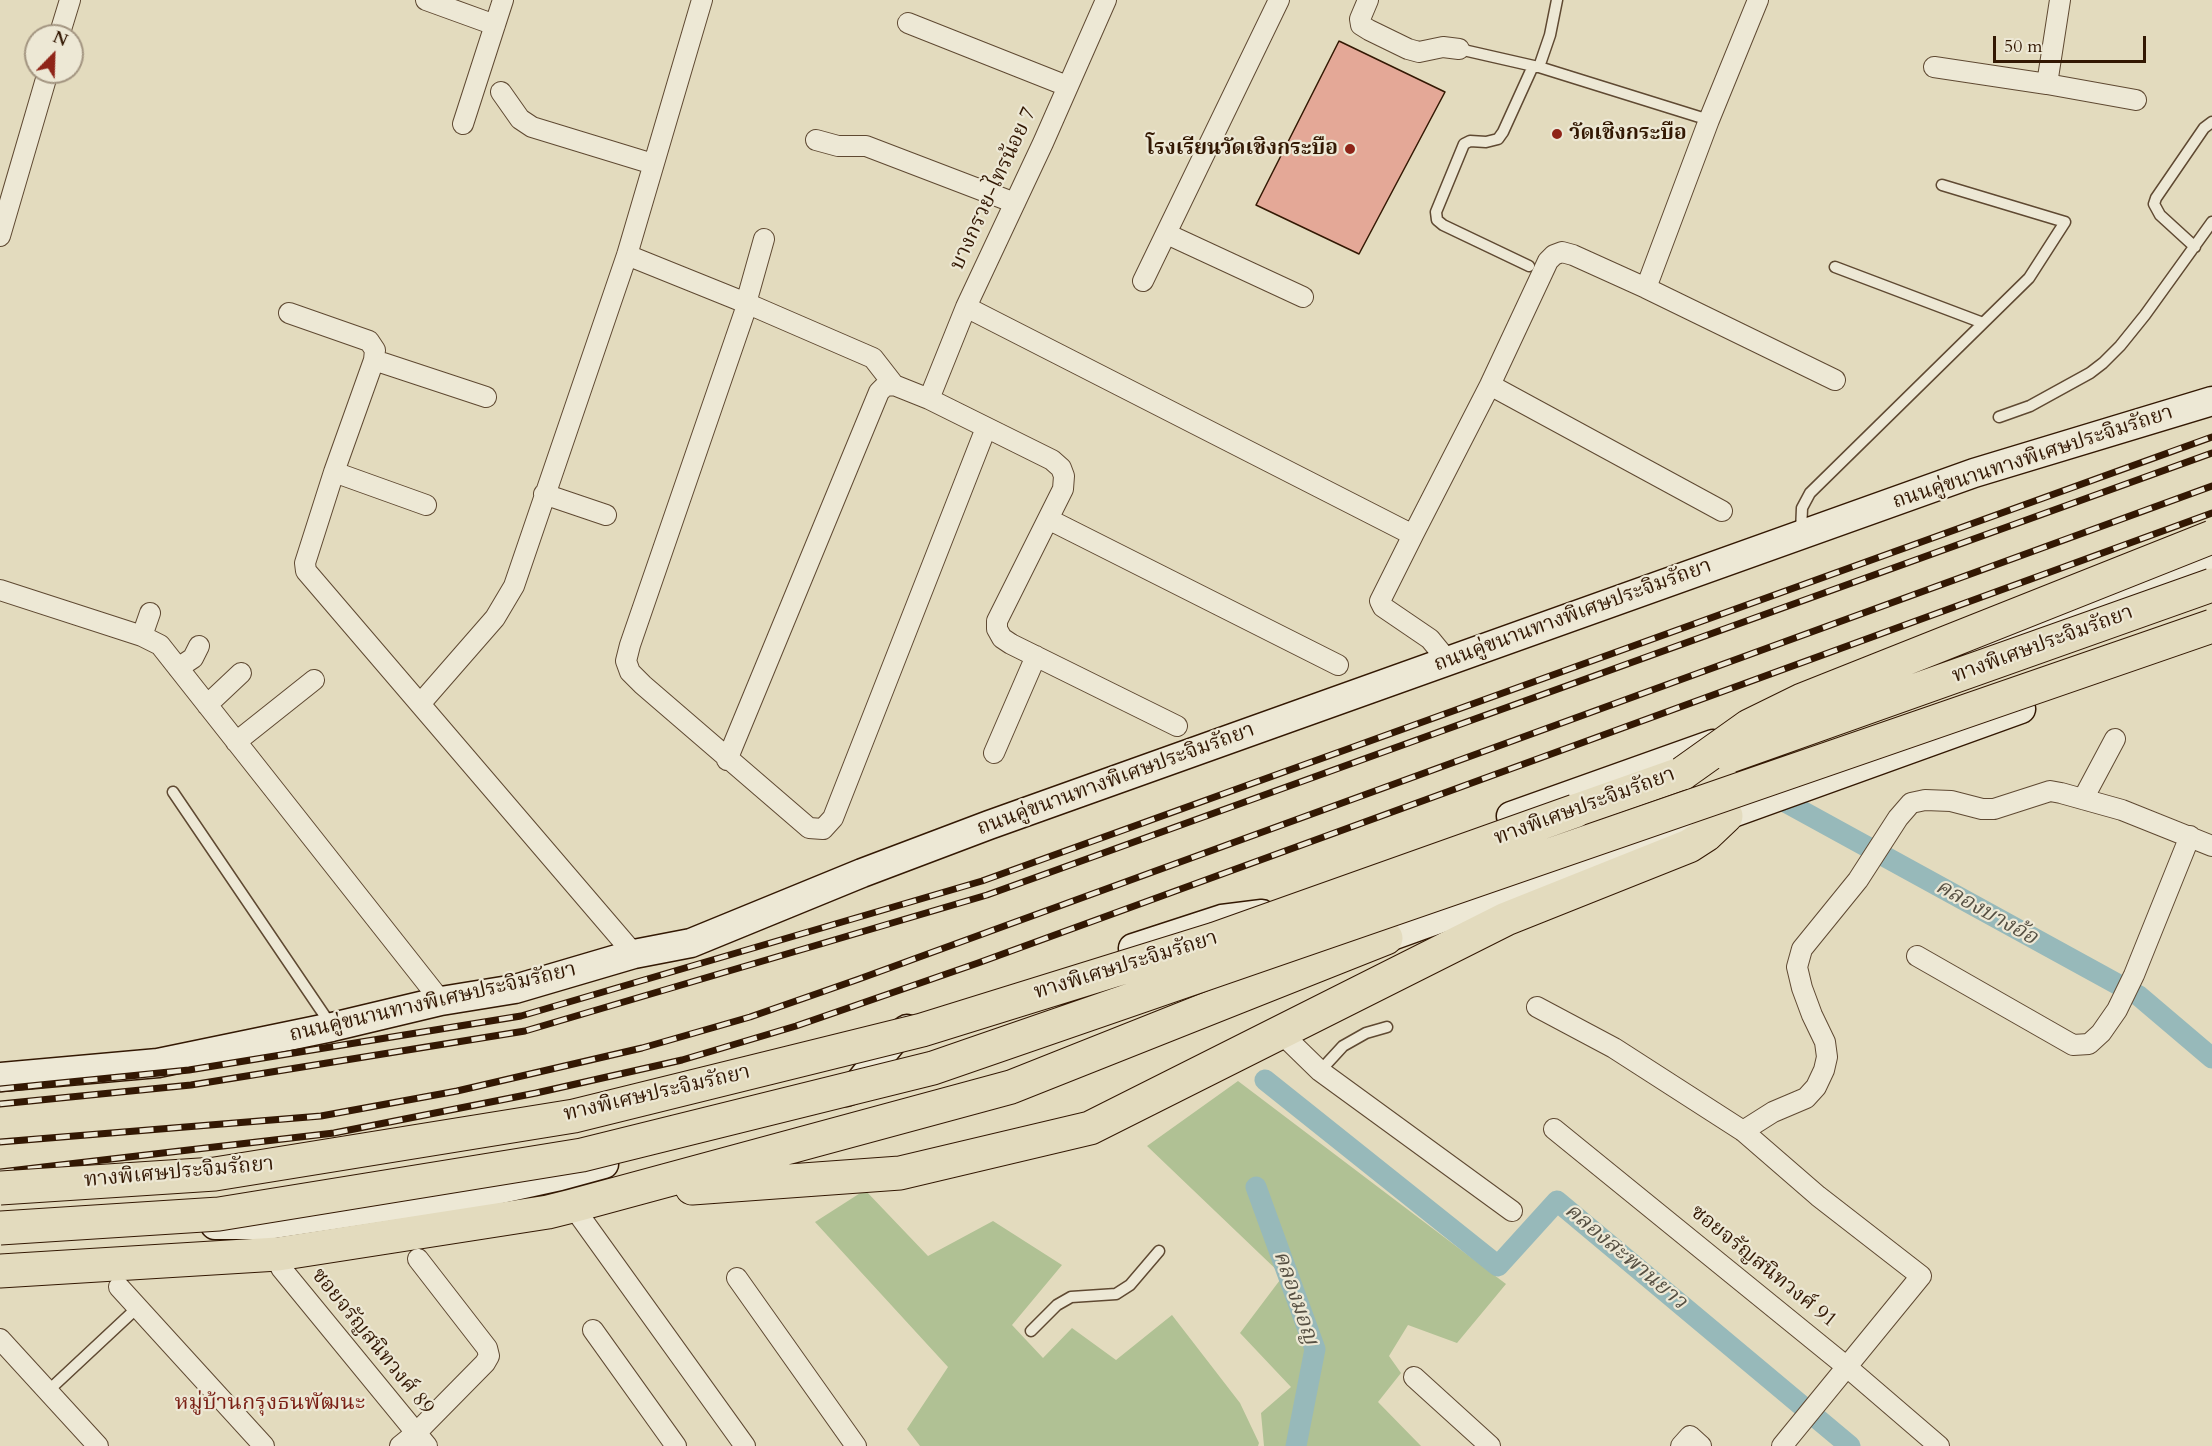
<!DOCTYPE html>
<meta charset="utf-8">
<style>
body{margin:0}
#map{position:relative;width:2212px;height:1446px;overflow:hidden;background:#e3dbbe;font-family:Cardo,serif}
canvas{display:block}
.north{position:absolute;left:24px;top:24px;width:60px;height:60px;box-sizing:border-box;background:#ede8d5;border:2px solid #a39581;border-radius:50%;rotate:23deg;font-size:16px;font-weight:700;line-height:24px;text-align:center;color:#331803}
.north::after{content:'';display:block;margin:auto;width:21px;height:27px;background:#8f2418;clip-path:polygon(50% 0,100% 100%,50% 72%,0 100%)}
.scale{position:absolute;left:1993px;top:36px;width:153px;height:27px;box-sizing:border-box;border:3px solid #331803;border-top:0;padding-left:8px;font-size:18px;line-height:21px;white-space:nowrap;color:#331803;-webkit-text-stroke:4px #ede8d5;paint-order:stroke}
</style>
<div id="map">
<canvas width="2212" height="1446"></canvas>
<div class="north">N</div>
<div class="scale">50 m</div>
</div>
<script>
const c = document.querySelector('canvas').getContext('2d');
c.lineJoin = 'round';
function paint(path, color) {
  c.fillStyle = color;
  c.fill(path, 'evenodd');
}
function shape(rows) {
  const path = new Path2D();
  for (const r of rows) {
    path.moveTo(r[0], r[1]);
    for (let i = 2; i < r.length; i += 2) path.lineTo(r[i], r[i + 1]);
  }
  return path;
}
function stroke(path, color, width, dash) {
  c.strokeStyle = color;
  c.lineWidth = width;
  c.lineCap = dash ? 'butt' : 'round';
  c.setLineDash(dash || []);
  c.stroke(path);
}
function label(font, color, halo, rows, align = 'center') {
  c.font = font + ' Cardo,"Noto Serif Thai",serif';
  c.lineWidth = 4.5;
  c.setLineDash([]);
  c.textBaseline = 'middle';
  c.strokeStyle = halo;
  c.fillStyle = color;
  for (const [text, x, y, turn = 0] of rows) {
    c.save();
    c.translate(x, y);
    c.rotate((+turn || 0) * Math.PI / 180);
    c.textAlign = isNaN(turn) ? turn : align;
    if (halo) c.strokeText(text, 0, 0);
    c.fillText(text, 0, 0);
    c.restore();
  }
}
const green = shape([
 [1238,1081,1506,1284,1457,1343,1408,1325,1389,1356,1401,1373,1378,1402,1421,1446,1264,1446,1261,1413,1291,1387,1240,1333,1283,1276,1147,1146],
 [865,1190,928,1256,993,1221,1062,1265,1012,1325,1043,1358,1072,1328,1116,1360,1172,1315,1240,1403,1259,1443,1258,1446,920,1446,907,1429,948,1367,815,1222]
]);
const canal = shape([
 [1769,793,2139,996,2212,1058],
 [1265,1080,1498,1266,1557,1201,1850,1446],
 [1256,1187,1315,1349,1296,1446]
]);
const building = shape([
 [1339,41,1445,92,1359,254,1256,205,1339,41]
]);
const service = shape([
 [1557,0,1550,35,1539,67,1709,120],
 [1459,49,1538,67],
 [2195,247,2160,215,2154,204,2156,198,2204,128,2212,122],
 [1529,266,1443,225,1437,220,1436,212,1464,144,1470,141,1486,142,1498,139,1503,132,1533,66],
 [1835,267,1983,323],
 [1999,417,2030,406,2090,373,2103,363,2120,346,2145,315,2212,222],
 [1801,532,1802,508,1810,493,2029,278,2065,222,1942,185],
 [173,792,331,1025],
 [1320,1071,1343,1046,1366,1033,1387,1027],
 [1031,1331,1057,1305,1071,1297,1116,1294,1130,1285,1159,1251],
 [48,1391,138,1307]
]);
const minor = shape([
 [426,0,495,25],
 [1368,0,1360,19,1361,25,1369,30,1408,49,1419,52,1443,47,1459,49],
 [908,23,1067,86],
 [59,36,70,0],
 [1934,67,2047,84,2060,0],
 [2047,84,2136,100],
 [501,92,520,119,532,127,653,164],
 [463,124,503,0],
 [816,140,838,146,866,146,1015,203],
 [1167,234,1303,297],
 [0,236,48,72],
 [627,255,746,303,764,239],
 [1143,281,1279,0],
 [1646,288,1709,120,1758,0],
 [966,307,1413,535,1490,385,1548,261,1554,255,1562,252,1573,255,1646,288,1835,380],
 [289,313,369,341,375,350,374,360,334,472,305,563,306,571,634,954],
 [374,360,486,397],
 [894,385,873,358,746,303,745,311,630,645,626,661,630,672,643,685,809,828,823,829,833,818,986,428],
 [1490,385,1722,511],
 [929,399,966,307,1043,143,1106,0],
 [334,472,426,505],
 [544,494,606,515],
 [1048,519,1338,665],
 [1413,535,1380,601,1383,607,1430,639,1448,661],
 [0,590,142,636,160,645,441,1001],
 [142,636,150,613],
 [178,668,193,658,199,646],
 [420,704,495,618,514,586,627,255,702,0],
 [207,705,241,673],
 [236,742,314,680],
 [994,753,1036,656],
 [727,760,879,392,885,386,894,385,929,399,1052,460,1061,468,1064,476,1063,489,997,621,997,629,1002,638,1011,644,1177,726],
 [2083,799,2115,739],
 [1917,956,2073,1045,2089,1044,2101,1033,2117,1010,2134,975,2190,836],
 [1537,1007,1614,1048,1743,1131,1818,1196,1921,1276,1782,1446],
 [1281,1033,1320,1071,1512,1211],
 [1554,1129,1847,1367,1939,1446],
 [1743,1131,1773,1112,1806,1098,1816,1087,1824,1070,1827,1057,1825,1042,1812,1015,1802,988,1797,967,1802,949,1858,880,1898,818,1911,803,1925,800,1951,801,1982,809,1994,809,2050,791,2061,793,2122,810,2212,846],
 [579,1215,745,1446],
 [281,1268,427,1446],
 [737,1278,856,1446],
 [119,1287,264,1446],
 [593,1330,676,1446],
 [0,1339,98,1446],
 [1414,1377,1490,1446],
 [400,1446,416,1433,485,1363,489,1356,487,1348,418,1259],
 [1681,1446,1690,1436,1701,1446]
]);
const secondary = shape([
 [1904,676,2212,563],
 [1511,816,1713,744],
 [1366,926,1386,938,2021,709],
 [1133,948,1222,919,1262,914],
 [0,1077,158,1063,332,1027,441,1001,515,989,634,954,691,943,862,873,989,825,1974,473,2212,401],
 [846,1092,854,1089,896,1037,907,1029],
 [215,1225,268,1225,487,1192,560,1176,604,1164]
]);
const motorway = shape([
 [1575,811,1683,773],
 [692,1188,900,1173,1090,1128,1506,919,1689,846,1706,835,1726,816],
 [0,1271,278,1254,548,1212,572,1206,1011,1087,1386,938]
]);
const rail = shape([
 [0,1089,189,1070,521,1016,982,881,2212,437],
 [0,1104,191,1085,525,1031,987,895,2212,453],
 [0,1142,321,1116,457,1091,642,1048,750,1017,859,979,2212,486],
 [0,1172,334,1133,536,1093,682,1060,796,1026,978,963,2212,513]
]);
const motorwayBridge = shape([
 [1730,756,2212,585],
 [1683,773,1749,726,1802,700,2212,537],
 [0,1188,215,1174,574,1116,922,1030,1215,939,1575,811],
 [0,1228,219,1214,582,1155,933,1068,2212,626]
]);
const markers = [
 [1557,134,6,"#8f2418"],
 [1350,149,6,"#8f2418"]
];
const poiNames = [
 ["วัดเชิงกระบือ",1569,134],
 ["โรงเรียนวัดเชิงกระบือ",1338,149,"right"]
];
const streetNames = [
 ["บางกรวย-ไทรน้อย 7",994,189,-65],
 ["ถนนคู่ขนานทางพิเศษประจิมรัถยา",2033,458,-18],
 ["ถนนคู่ขนานทางพิเศษประจิมรัถยา",1573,616,-20],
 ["ทางพิเศษประจิมรัถยา",2043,645,-20],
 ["ถนนคู่ขนานทางพิเศษประจิมรัถยา",1116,780,-20],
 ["ทางพิเศษประจิมรัถยา",1585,807,-20],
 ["ทางพิเศษประจิมรัถยา",1126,966,-17],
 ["ถนนคู่ขนานทางพิเศษประจิมรัถยา",433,1003,-13],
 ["ทางพิเศษประจิมรัถยา",657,1094,-13],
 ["ทางพิเศษประจิมรัถยา",179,1173,-5],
 ["ซอยจรัญสนิทวงศ์ 91",1763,1267,39],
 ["ซอยจรัญสนิทวงศ์ 89",372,1342,51]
];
const waterNames = [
 ["คลองบางอ้อ",1986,913,29],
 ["คลองสะพานยาว",1625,1257,40],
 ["คลองมอญ",1295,1298,71]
];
const neighbourhoodNames = [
 ["หมู่บ้านกรุงธนพัฒนะ",270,1404]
];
paint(green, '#b0c194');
stroke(canal, '#97b9ba', 21);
paint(building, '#e4a897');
stroke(building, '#331803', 1.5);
stroke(service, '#5f4932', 13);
stroke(minor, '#5f4932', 22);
stroke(secondary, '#331803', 31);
stroke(motorway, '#331803', 35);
stroke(service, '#ede8d5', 10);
stroke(minor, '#ede8d5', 20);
stroke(secondary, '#ede8d5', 28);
stroke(motorway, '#e3dbbe', 33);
stroke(rail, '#331803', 7);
stroke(rail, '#ede8d5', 4.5, [14]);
stroke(motorwayBridge, '#331803', 35, []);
stroke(motorwayBridge, '#e3dbbe', 33);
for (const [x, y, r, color] of markers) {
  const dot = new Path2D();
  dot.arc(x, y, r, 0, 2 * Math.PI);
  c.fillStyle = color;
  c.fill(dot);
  stroke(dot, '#ede8d5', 2);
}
label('bold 21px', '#331803', '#ede8d5', poiNames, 'left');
label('21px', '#331803', '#ede8d5', streetNames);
label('italic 22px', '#565043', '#ede8d5', waterNames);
label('22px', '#7a1f14', '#ede8d5', neighbourhoodNames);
</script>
